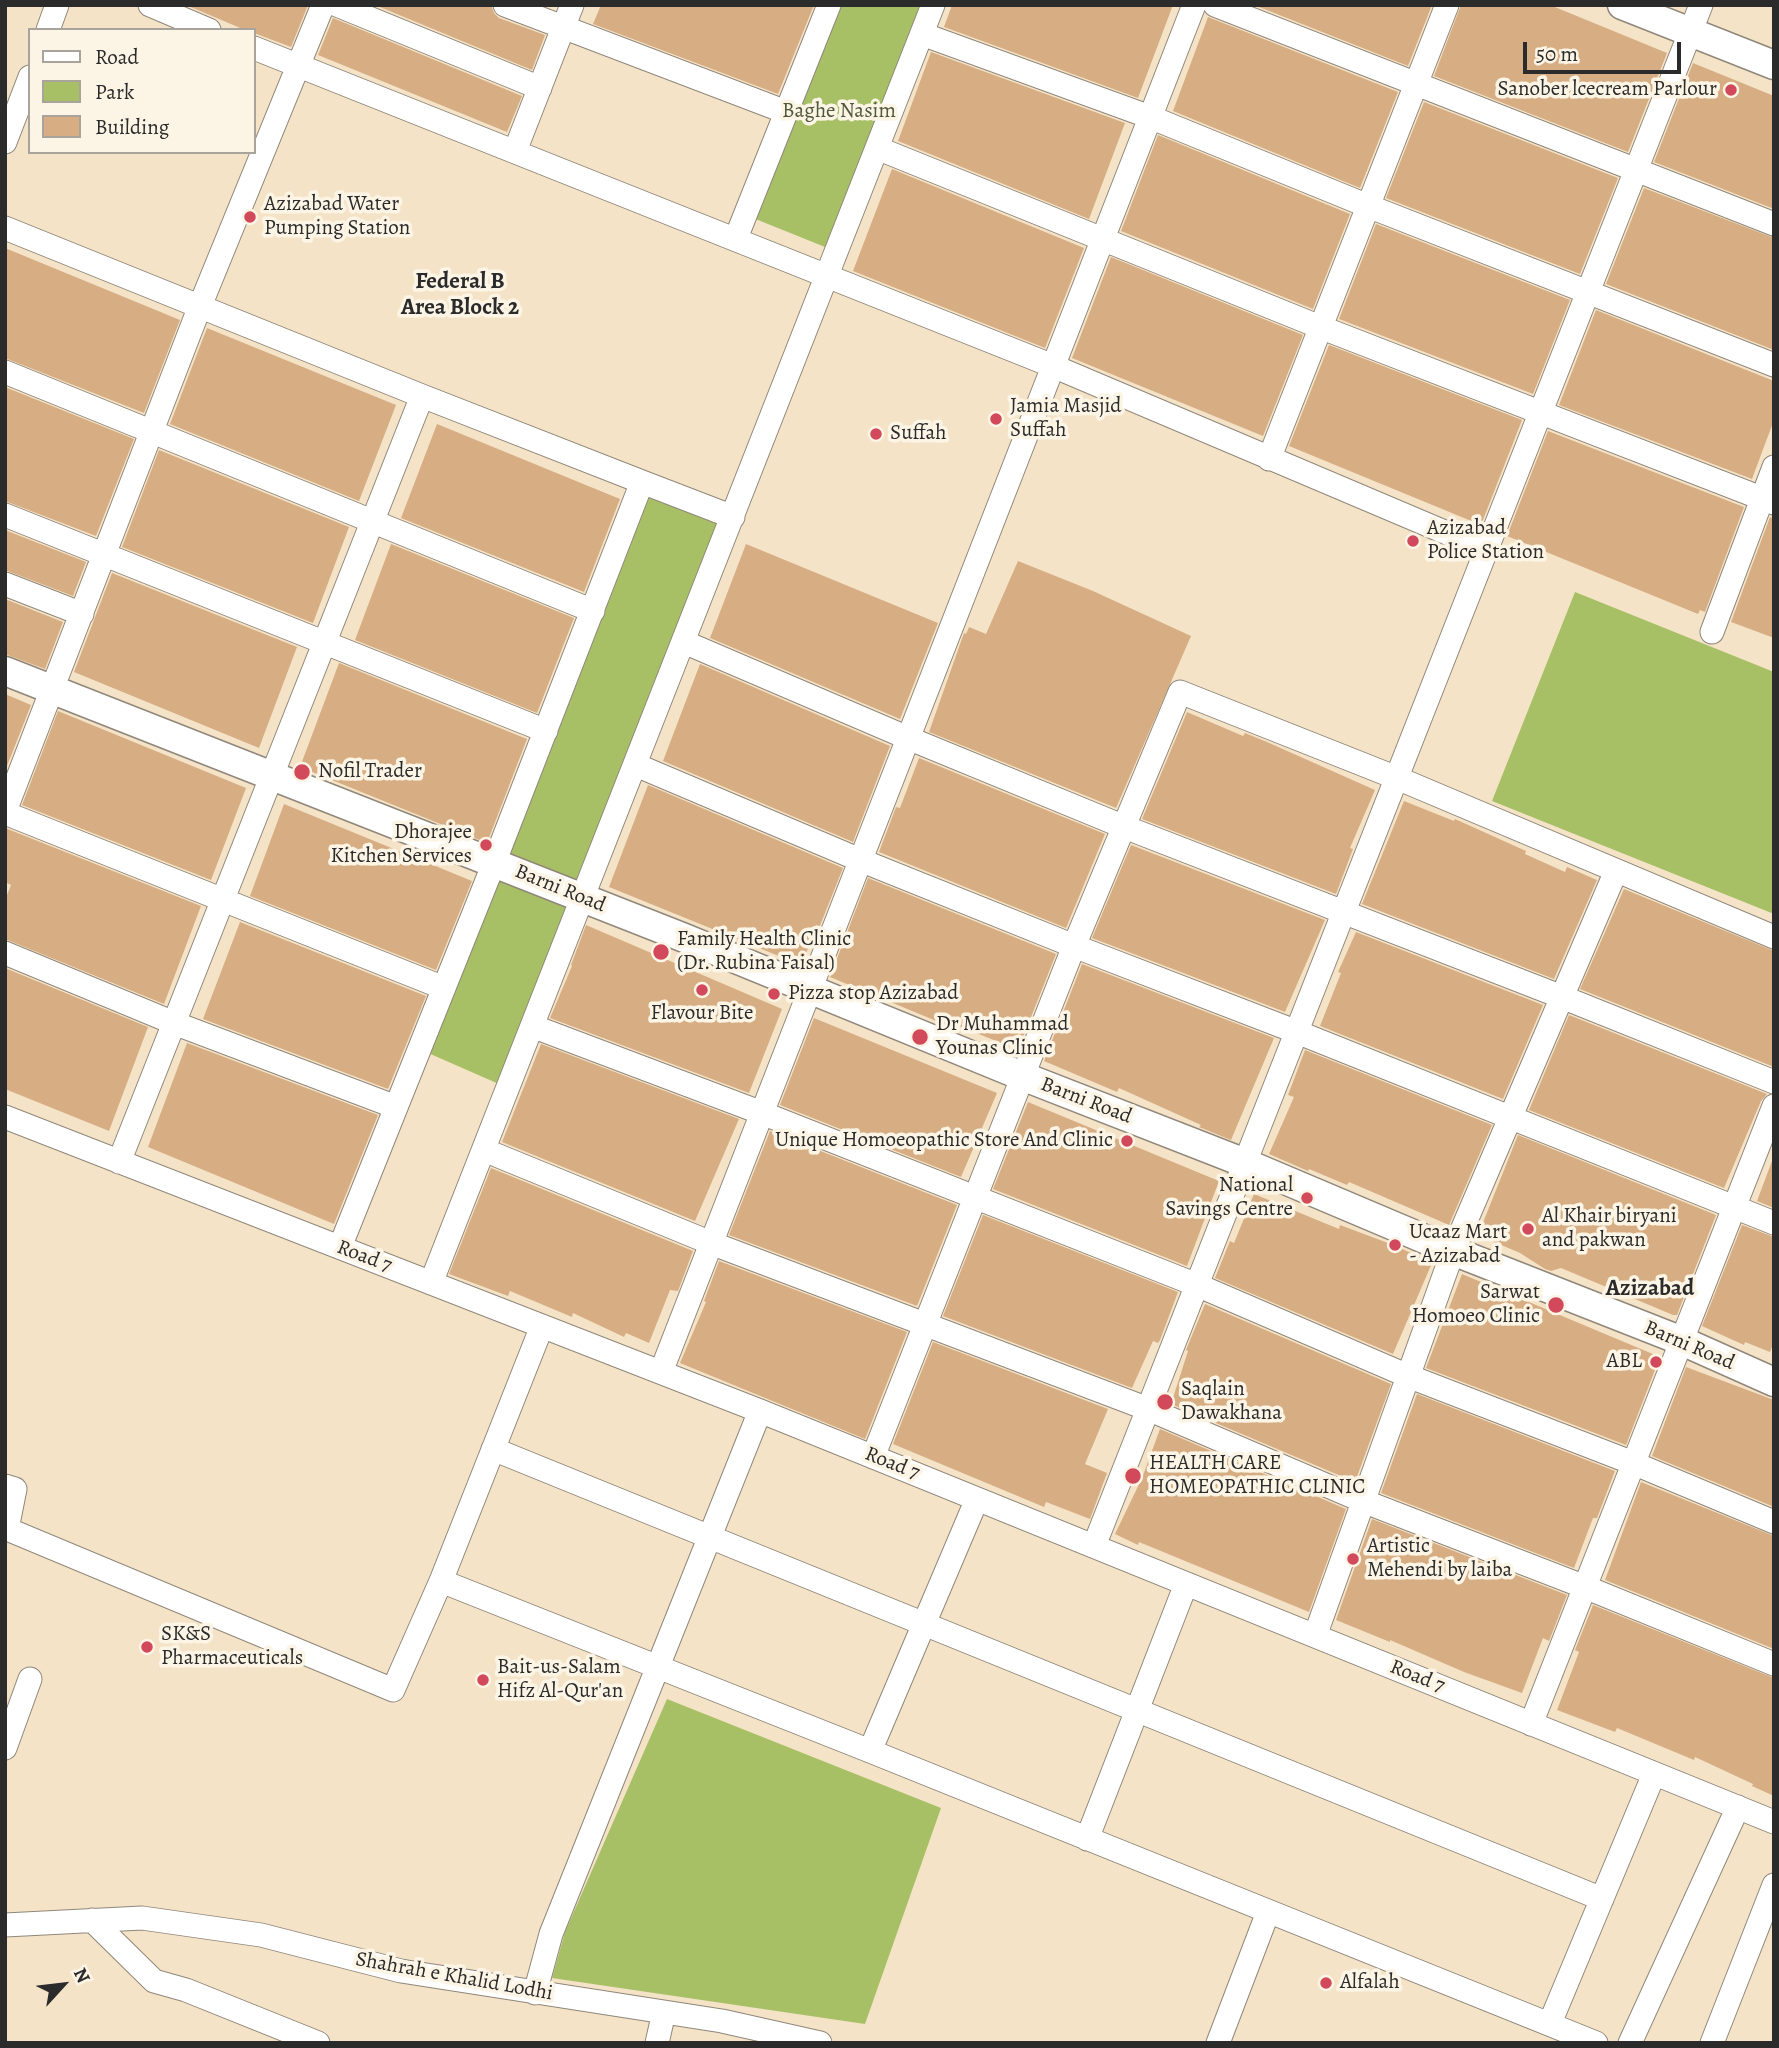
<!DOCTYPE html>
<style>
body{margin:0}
#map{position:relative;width:1779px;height:2048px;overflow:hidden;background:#f5e3c8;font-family:Alegreya,serif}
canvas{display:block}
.frame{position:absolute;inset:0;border:7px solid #2b2b2b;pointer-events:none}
.legend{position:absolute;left:28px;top:28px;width:228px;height:126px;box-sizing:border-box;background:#fcf5e5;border:2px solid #a8a49b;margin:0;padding:9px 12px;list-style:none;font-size:21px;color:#2b2b2b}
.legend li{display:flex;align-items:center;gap:14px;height:35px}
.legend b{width:35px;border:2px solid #a8a49b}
.north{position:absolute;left:28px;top:1950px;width:70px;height:70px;-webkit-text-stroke:5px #fcf5e5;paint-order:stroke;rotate:63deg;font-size:19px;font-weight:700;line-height:28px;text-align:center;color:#2b2b2b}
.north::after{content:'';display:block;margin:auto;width:24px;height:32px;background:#2b2b2b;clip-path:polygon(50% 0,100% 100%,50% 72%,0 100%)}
.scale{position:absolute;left:1523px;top:42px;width:158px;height:32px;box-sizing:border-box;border:4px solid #2b2b2b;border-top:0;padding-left:9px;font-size:21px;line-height:24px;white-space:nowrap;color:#2b2b2b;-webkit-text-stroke:5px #fcf5e5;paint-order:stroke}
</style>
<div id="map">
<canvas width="1779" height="2048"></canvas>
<div class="frame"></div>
<ul class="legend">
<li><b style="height:9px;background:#fff"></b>Road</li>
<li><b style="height:19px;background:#a8c065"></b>Park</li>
<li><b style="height:19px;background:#d7ae83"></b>Building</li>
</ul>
<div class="north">N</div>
<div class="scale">50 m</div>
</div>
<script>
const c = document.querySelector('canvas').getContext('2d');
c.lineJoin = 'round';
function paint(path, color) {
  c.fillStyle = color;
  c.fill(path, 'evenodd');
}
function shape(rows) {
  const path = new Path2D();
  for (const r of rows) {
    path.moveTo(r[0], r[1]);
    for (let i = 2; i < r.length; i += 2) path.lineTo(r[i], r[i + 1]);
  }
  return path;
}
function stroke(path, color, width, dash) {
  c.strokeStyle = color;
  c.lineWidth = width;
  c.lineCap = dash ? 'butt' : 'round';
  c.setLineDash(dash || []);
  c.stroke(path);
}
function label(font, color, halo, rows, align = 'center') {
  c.font = font + ' Alegreya,serif';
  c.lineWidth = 7;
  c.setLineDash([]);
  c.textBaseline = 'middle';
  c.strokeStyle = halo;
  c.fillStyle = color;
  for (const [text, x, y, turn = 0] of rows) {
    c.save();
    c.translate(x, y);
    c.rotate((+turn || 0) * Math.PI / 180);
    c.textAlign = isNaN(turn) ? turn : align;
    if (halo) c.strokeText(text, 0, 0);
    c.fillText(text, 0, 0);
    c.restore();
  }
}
const green = shape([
 [836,5,925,5,830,249,753,218],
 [642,482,733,517,508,1088,419,1049],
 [1575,592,1774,672,1774,914,1492,801],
 [667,1699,941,1808,865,2024,552,1978,565,1932]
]);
const building = shape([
 [186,5,308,5,291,47,254,33,254,30,245,30],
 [375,5,491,5,494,13,499,18,545,35,532,70],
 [601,5,814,5,778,94,593,24],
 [952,5,1173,5,1138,98,944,27],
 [1254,5,1432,5,1408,66],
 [1461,5,1550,5,1667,53,1628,152,1434,76],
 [1208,17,1398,92,1360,188,1173,111],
 [333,18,522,96,507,132,318,55],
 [931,52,1125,123,1089,219,898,141],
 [1693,63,1774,96,1774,209,1654,162],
 [1424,102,1618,178,1580,274,1386,198],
 [1158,135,1350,214,1313,309,1121,231],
 [892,169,1084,248,1045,348,853,271],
 [1644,188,1774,238,1774,350,1606,284],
 [1376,224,1570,300,1533,394,1339,319],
 [5,248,180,320,144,413,5,358],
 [1111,257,1303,335,1263,436,1072,358],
 [1596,310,1774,381,1774,420,1752,479,1559,405],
 [207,328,396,405,359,501,170,424],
 [1329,345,1522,420,1481,525,1289,446],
 [5,387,134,439,96,536,5,501],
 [437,424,620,499,584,592,401,518],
 [1548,431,1744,507,1705,612,1700,610,1698,614,1507,536],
 [159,450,349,527,313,623,122,547],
 [1770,517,1774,519,1774,638,1731,622],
 [5,530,86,562,73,596,5,570],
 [391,544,574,618,537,713,355,640],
 [746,544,938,623,900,719,710,638],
 [1018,561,1093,591,1191,636,1116,808,929,732,964,633,966,634,969,627,986,634],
 [112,573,297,647,259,748,74,672],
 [5,599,63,622,45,669,5,654],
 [339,663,527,739,487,843,300,767],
 [700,664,890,746,853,842,663,761],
 [5,694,31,705,5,771],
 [58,711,246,788,211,880,22,805],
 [1187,712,1243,736,1245,733,1267,742,1375,790,1350,848,1353,849,1336,894,1142,819],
 [919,758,1105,834,1066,928,879,852,896,807,900,808],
 [648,785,843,868,817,933,815,932,801,965,609,887],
 [1404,801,1454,821,1455,819,1526,851,1525,854,1565,872,1567,867,1597,880,1554,979,1362,904],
 [284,804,472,881,436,970,250,896],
 [5,828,201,906,164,1004,5,939,5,900,11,885,5,882],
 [1131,845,1325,920,1285,1012,1092,938],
 [868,878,1056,954,1018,1050,947,1021,946,1025,830,977],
 [1624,889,1774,951,1774,1067,1580,989],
 [240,922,426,996,388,1089,203,1019],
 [586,925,782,1009,749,1093,550,1018,572,966,571,965],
 [1356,932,1543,1005,1503,1099,1320,1026,1341,973,1338,972],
 [1082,964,1274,1038,1231,1140,1199,1127,1201,1125,1119,1088,1117,1092,1044,1061],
 [5,968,148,1027,109,1131,5,1089],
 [1569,1015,1767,1094,1761,1101,1724,1188,1529,1110],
 [814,1018,997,1093,961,1177,780,1105],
 [187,1043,378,1115,334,1224,148,1147],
 [541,1044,739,1119,695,1221,502,1142],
 [1305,1050,1492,1125,1449,1225,1349,1182,1347,1185,1309,1169,1308,1171,1269,1154,1294,1097,1288,1095],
 [1028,1102,1219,1181,1187,1266,993,1189],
 [770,1131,957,1205,917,1306,729,1235],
 [1518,1135,1716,1215,1677,1315,1673,1315,1561,1268,1551,1271,1545,1269,1520,1253,1478,1235],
 [1772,1161,1774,1161,1774,1208,1757,1201],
 [491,1168,693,1251,678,1291,670,1290,649,1343,626,1333,624,1337,573,1313,572,1317,510,1291,508,1296,449,1274],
 [1254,1194,1339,1229,1340,1225,1396,1246,1432,1263,1393,1354,1215,1278,1230,1241,1234,1243],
 [983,1215,1178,1292,1160,1340,1158,1343,1153,1341,1132,1388,943,1316],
 [1742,1225,1774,1237,1774,1342,1770,1352,1745,1342,1744,1345,1702,1326],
 [719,1261,907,1332,865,1439,680,1363,706,1302,704,1301],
 [1462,1274,1660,1357,1626,1445,1426,1368],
 [1205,1304,1391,1384,1355,1482,1171,1404,1188,1351,1186,1350],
 [933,1342,1108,1409,1085,1464,1107,1473,1090,1519,1046,1502,1044,1507,893,1444],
 [1686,1367,1774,1400,1774,1507,1652,1456],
 [1417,1394,1615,1471,1597,1518,1593,1518,1574,1568,1381,1493],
 [1160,1429,1346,1509,1309,1612,1139,1542,1138,1545,1115,1534,1142,1478],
 [1641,1482,1774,1536,1774,1649,1605,1580],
 [1372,1519,1567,1595,1549,1641,1543,1638,1522,1693,1464,1672,1390,1640,1390,1642,1336,1620],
 [1593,1605,1774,1678,1774,1796,1752,1786,1753,1784,1695,1757,1694,1760,1617,1728,1615,1732,1557,1710,1579,1652,1575,1650]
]);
const minor = shape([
 [150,5,209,30],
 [337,5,540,88],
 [505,5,786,112],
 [1215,5,1774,224],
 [48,30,57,5],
 [922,34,1150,117,1368,206,1774,365],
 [254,48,1053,366,1487,550],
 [5,142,30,77],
 [877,148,1320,327,1774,503],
 [515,151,572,5],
 [5,228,422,396,642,482],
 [736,238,829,5],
 [5,372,593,611],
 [1269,459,1447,5],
 [5,515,546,731],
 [5,584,82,614],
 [1712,632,1774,467],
 [684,642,908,738,1122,826,1562,997,1774,1082],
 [636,765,860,860,1074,946,1297,1032,1774,1223],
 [5,811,200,306,323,5],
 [5,813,444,988],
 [5,953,174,1023,396,1107],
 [532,1026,762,1113,1197,1285,1408,1376,1633,1463,1774,1522],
 [5,1117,760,1411,1774,1822],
 [484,1150,711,1243,1148,1409,1363,1501,1585,1587,1774,1664],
 [119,1162,422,396],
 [340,1247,494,863,642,482,733,517],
 [431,1283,933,5],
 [661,1372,1194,5],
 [493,1449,1602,1899],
 [873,1457,1074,946,1180,692,1397,778,1774,937],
 [5,1486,15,1489,7,1529,393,1690,441,1581,542,1326],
 [1094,1546,1701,5],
 [441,1581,870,1751,1596,2043],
 [1315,1636,1453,1251,1616,871],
 [1531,1724,1774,1106],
 [5,1748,30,1679],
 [870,1751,977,1499],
 [1087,1839,1186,1584],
 [92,1920,154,1981,186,1990,318,2043],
 [5,1925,142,1918,261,1935,401,1971,722,2021,820,2043],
 [535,1993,551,1934,760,1411],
 [1550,2023,1654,1774],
 [657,2043,664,2012],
 [1218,2043,1268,1912],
 [1630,2043,1738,1807],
 [1712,2043,1774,1885]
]);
const tertiary = shape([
 [1622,5,1774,65],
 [5,671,682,937,1022,1076,1245,1163,1453,1251,1682,1341,1774,1382]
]);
const markers = [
 [1731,90,7,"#d1495b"],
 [250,217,7,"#d1495b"],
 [996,419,7,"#d1495b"],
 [876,434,7,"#d1495b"],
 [1413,541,7,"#d1495b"],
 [302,772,9,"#d1495b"],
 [486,845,7,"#d1495b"],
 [661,952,9,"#d1495b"],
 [702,990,7,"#d1495b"],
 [774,994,7,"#d1495b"],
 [920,1037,9,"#d1495b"],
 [1127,1141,7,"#d1495b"],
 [1307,1198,7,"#d1495b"],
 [1528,1229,7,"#d1495b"],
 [1395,1245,7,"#d1495b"],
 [1556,1305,9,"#d1495b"],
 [1656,1362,7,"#d1495b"],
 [1165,1402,9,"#d1495b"],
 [1133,1476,9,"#d1495b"],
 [1353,1559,7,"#d1495b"],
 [147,1647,7,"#d1495b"],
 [483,1680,7,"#d1495b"],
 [1326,1983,7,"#d1495b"]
];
const poiNames = [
 ["Sanober lcecream Parlour",1717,90,"right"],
 ["Azizabad Water",264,205],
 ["Pumping Station",264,229],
 ["Jamia Masjid",1010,407],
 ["Suffah",1010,431],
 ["Suffah",890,434],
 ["Azizabad",1427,529],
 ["Police Station",1427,553],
 ["Nofil Trader",318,772],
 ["Dhorajee",472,833,"right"],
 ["Kitchen Services",472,857,"right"],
 ["Family Health Clinic",677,940],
 ["(Dr. Rubina Faisal)",677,964],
 ["Pizza stop Azizabad",788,994],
 ["Flavour Bite",702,1014,"center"],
 ["Dr Muhammad",936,1025],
 ["Younas Clinic",936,1049],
 ["Unique Homoeopathic Store And Clinic",1113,1141,"right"],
 ["National",1293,1186,"right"],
 ["Savings Centre",1293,1210,"right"],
 ["Al Khair biryani",1542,1217],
 ["and pakwan",1542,1241],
 ["Ucaaz Mart",1409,1233],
 ["- Azizabad",1409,1257],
 ["Sarwat",1540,1293,"right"],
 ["Homoeo Clinic",1540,1317,"right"],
 ["ABL",1642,1362,"right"],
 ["Saqlain",1181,1390],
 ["Dawakhana",1181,1414],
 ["HEALTH CARE",1149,1464],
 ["HOMEOPATHIC CLINIC",1149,1488],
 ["Artistic",1367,1547],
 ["Mehendi by laiba",1367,1571],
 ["SK&S",161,1635],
 ["Pharmaceuticals",161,1659],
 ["Bait-us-Salam",497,1668],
 ["Hifz Al-Qur'an",497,1692],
 ["Alfalah",1340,1983]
];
const parkNames = [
 ["Baghe Nasim",839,112]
];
const streetNames = [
 ["Barni Road",560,889,22],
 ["Barni Road",1086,1101,21],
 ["Road 7",364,1257,21],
 ["Barni Road",1689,1346,23],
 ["Road 7",892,1464,22],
 ["Road 7",1417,1677,22],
 ["Shahrah e Khalid Lodhi",454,1977,10]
];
const neighbourhoodNames = [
 ["Federal B",460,282],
 ["Area Block 2",460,308],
 ["Azizabad",1650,1289]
];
paint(green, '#a8c065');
paint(building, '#d7ae83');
stroke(minor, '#90877a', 25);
stroke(tertiary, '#90877a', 31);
stroke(minor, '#fff', 23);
stroke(tertiary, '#fff', 28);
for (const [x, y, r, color] of markers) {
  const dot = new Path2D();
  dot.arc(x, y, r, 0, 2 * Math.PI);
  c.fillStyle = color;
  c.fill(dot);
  stroke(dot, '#fcf5e5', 2.5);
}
label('21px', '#2b2b2b', '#fcf5e5', poiNames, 'left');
label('21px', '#50583c', '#fcf5e5', parkNames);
label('21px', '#2b2b2b', '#fcf5e5', streetNames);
label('bold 23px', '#2b2b2b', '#fcf5e5', neighbourhoodNames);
</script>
